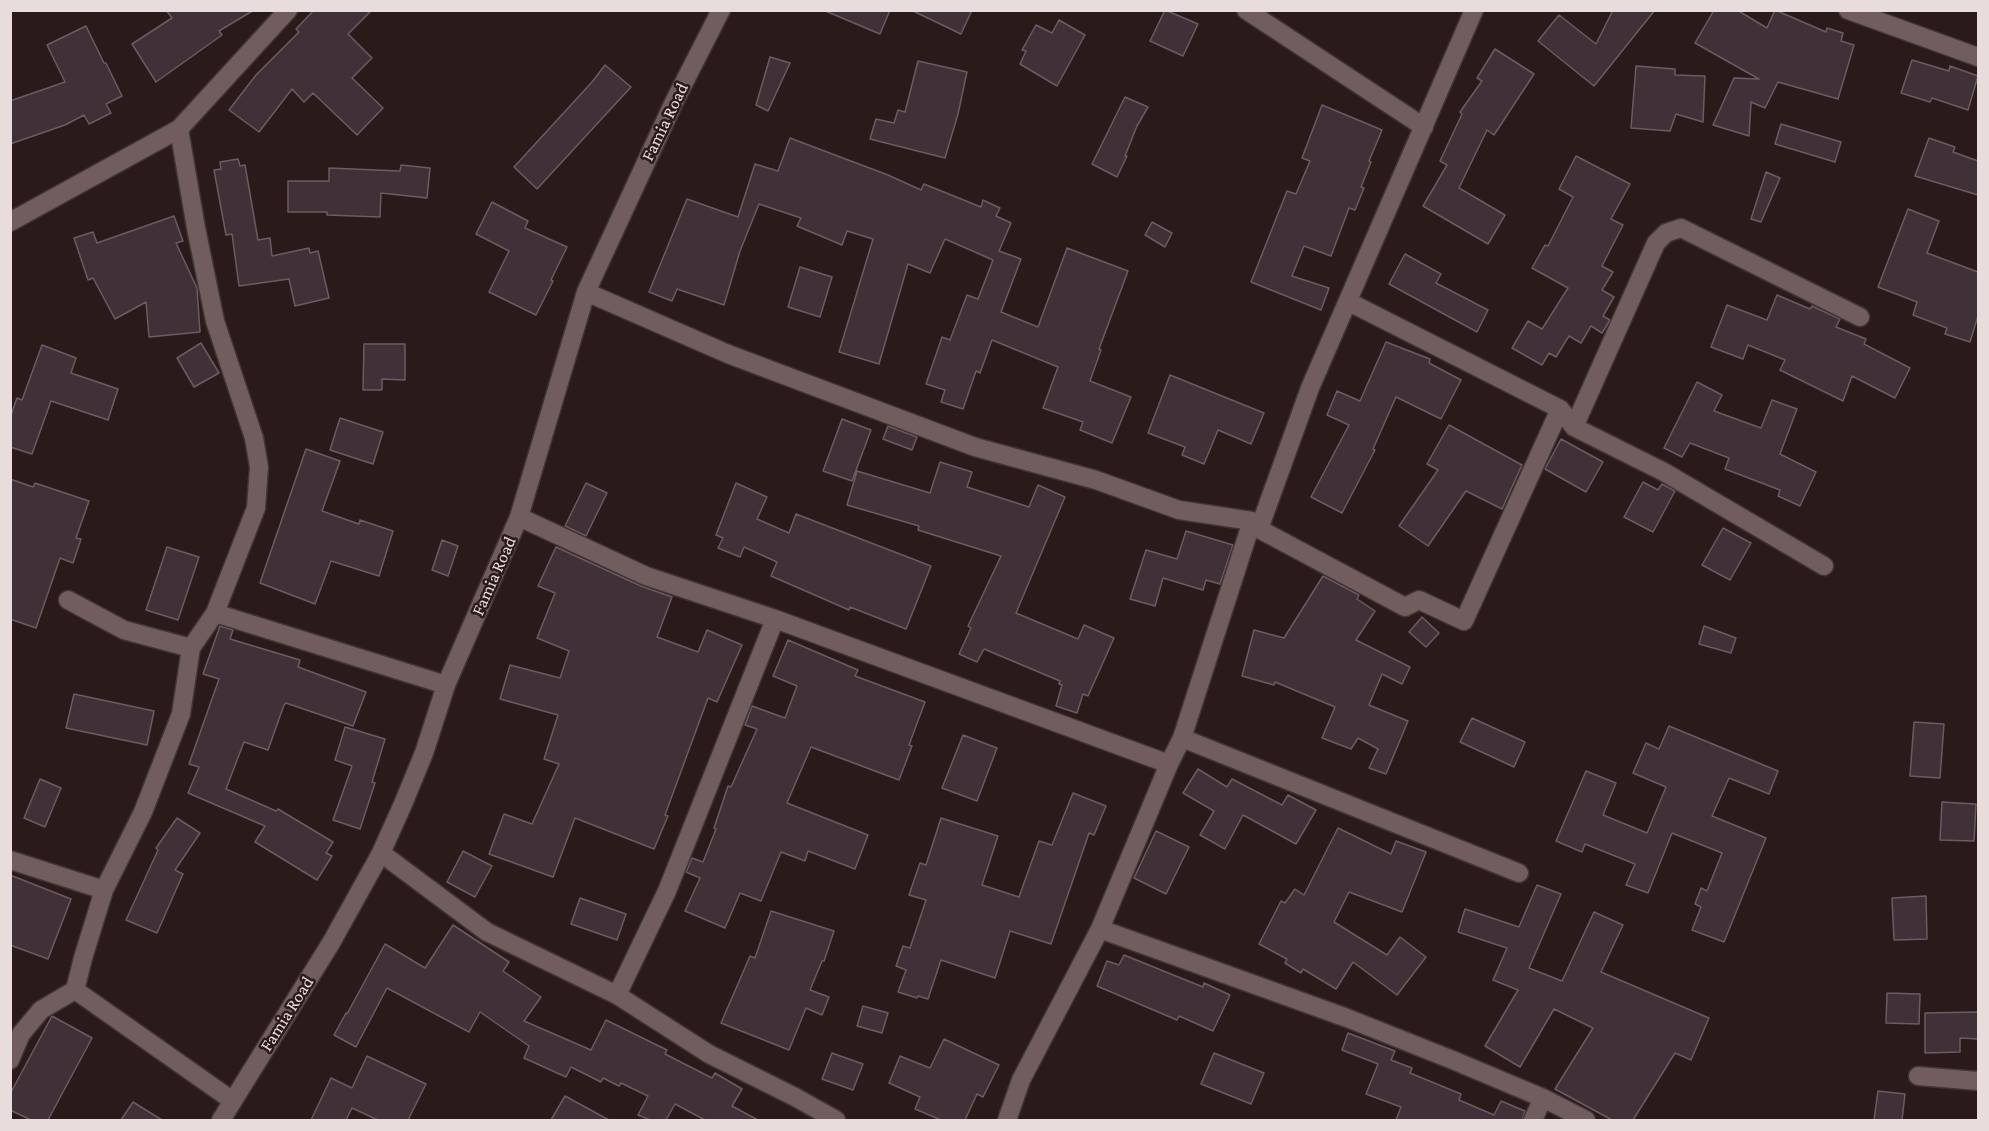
<!DOCTYPE html>
<style>
body{margin:0}
#map{position:relative;width:1989px;height:1131px;overflow:hidden;background:#2a1a1a;font-family:"Crimson Pro",serif}
canvas{display:block}
.frame{position:absolute;inset:0;border:12px solid #e8dcdc;pointer-events:none}
</style>
<div id="map">
<canvas width="1989" height="1131"></canvas>
<div class="frame"></div>
</div>
<script>
const c = document.querySelector('canvas').getContext('2d');
c.lineJoin = 'round';
function paint(path, color) {
  c.fillStyle = color;
  c.fill(path, 'evenodd');
}
function shape(rows) {
  const path = new Path2D();
  for (const r of rows) {
    path.moveTo(r[0], r[1]);
    for (let i = 2; i < r.length; i += 2) path.lineTo(r[i], r[i + 1]);
  }
  return path;
}
function stroke(path, color, width, dash) {
  c.strokeStyle = color;
  c.lineWidth = width;
  c.lineCap = dash ? 'butt' : 'round';
  c.setLineDash(dash || []);
  c.stroke(path);
}
function label(font, color, halo, rows, align = 'center') {
  c.font = font + ' "Crimson Pro",serif';
  c.lineWidth = 5;
  c.setLineDash([]);
  c.textBaseline = 'middle';
  c.strokeStyle = halo;
  c.fillStyle = color;
  for (const [text, x, y, turn = 0] of rows) {
    c.save();
    c.translate(x, y);
    c.rotate((+turn || 0) * Math.PI / 180);
    c.textAlign = isNaN(turn) ? turn : align;
    if (halo) c.strokeText(text, 0, 0);
    c.fillText(text, 0, 0);
    c.restore();
  }
}
const building = shape([
 [166,10,254,10,219,31,222,35,156,82,132,44,172,18,166,10],
 [314,10,372,10,348,34,372,58,352,78,383,108,357,135,313,93,304,102,292,89,259,132,229,110,256,75,299,32,296,29,314,10],
 [823,10,890,10,880,34,823,10],
 [911,10,972,10,961,34,911,10],
 [1165,10,1198,24,1183,56,1150,41,1165,10],
 [1613,10,1655,10,1594,86,1538,41,1559,15,1596,44,1613,10],
 [1714,10,1737,10,1767,28,1775,10,1826,32,1827,28,1843,33,1841,41,1854,45,1838,99,1778,82,1765,108,1751,102,1749,136,1713,125,1734,78,1759,79,1695,43,1714,10],
 [1059,20,1085,35,1057,86,1020,64,1026,51,1022,50,1036,25,1052,33,1059,20],
 [86,26,104,63,106,63,122,96,106,104,111,113,89,124,84,115,65,125,10,144,10,101,65,82,47,45,86,26],
 [1495,49,1534,74,1494,135,1487,130,1459,188,1505,215,1488,244,1423,206,1447,165,1440,161,1462,114,1460,112,1482,81,1477,78,1495,49],
 [770,57,790,63,768,111,756,105,770,57],
 [1912,60,1949,71,1950,66,1978,76,1968,110,1932,98,1930,102,1901,93,1912,60],
 [918,61,967,72,958,114,945,158,870,139,876,119,894,123,898,110,905,112,918,61],
 [605,65,631,87,537,189,514,167,592,82,605,65],
 [1636,66,1675,69,1675,75,1705,76,1703,122,1676,114,1670,131,1631,128,1636,66],
 [1125,97,1148,107,1137,126,1125,156,1127,156,1117,177,1092,164,1125,97],
 [1322,105,1382,130,1369,161,1371,162,1361,187,1364,188,1355,210,1349,208,1331,256,1304,246,1292,276,1329,288,1321,310,1251,282,1287,191,1296,194,1310,161,1302,158,1322,105],
 [1781,124,1841,142,1835,162,1775,144,1781,124],
 [790,138,888,175,921,190,924,184,981,207,983,200,1000,208,996,216,1011,223,999,251,1021,259,1001,312,1038,327,1067,248,1128,271,1099,349,1101,350,1090,381,1131,397,1112,443,1080,430,1083,422,1043,408,1058,367,992,340,980,373,976,371,963,409,941,402,945,390,926,384,942,337,950,340,967,295,978,299,993,260,945,239,930,273,908,264,879,364,839,352,873,239,847,231,842,245,797,226,801,218,759,204,740,251,724,305,677,289,672,301,649,292,687,199,738,217,755,164,778,171,790,138],
 [1929,138,1955,147,1953,152,1978,161,1978,195,1915,176,1929,138],
 [1576,156,1630,184,1611,219,1623,225,1602,266,1613,272,1602,290,1614,297,1603,316,1610,320,1602,333,1591,326,1581,343,1569,336,1556,357,1549,353,1542,365,1512,348,1528,321,1542,329,1568,288,1532,268,1545,245,1548,246,1573,197,1559,189,1576,156],
 [238,159,240,166,245,165,258,240,270,238,272,256,309,248,310,253,318,251,329,298,295,306,289,279,239,286,232,234,226,235,214,170,221,169,220,162,238,159],
 [401,165,430,168,427,198,381,193,380,217,327,215,327,212,288,212,288,181,329,181,329,168,400,171,401,165],
 [1766,172,1780,178,1761,222,1751,219,1766,172],
 [492,202,528,221,525,228,567,247,551,280,553,281,536,315,489,292,509,251,476,234,492,202],
 [1908,209,1939,221,1927,253,1978,272,1978,316,1970,342,1945,334,1947,328,1913,315,1917,302,1878,287,1908,209],
 [174,216,183,241,176,243,197,288,200,332,149,337,146,302,115,319,93,278,88,280,74,238,93,232,97,243,174,216],
 [1152,222,1172,233,1165,247,1145,235,1152,222],
 [1405,254,1441,274,1436,283,1488,310,1477,332,1389,284,1405,254],
 [800,267,832,277,820,317,788,307,800,267],
 [1777,295,1810,309,1812,306,1840,319,1836,327,1866,339,1864,344,1910,368,1895,398,1852,376,1843,401,1780,370,1785,360,1748,345,1743,359,1711,347,1727,305,1767,320,1777,295],
 [1386,342,1430,359,1429,363,1461,380,1441,419,1396,397,1373,449,1375,450,1342,513,1311,497,1349,425,1327,415,1337,391,1360,401,1386,342],
 [201,343,219,373,194,387,177,358,201,343],
 [364,344,405,344,405,380,382,379,382,390,363,390,364,344],
 [42,345,76,358,71,373,118,389,108,420,51,401,32,454,10,447,10,418,17,398,22,400,42,345],
 [1170,375,1264,413,1251,444,1218,430,1204,464,1182,455,1185,447,1148,433,1170,375],
 [1697,382,1722,395,1714,411,1761,428,1772,400,1797,409,1780,454,1816,472,1800,506,1778,496,1780,490,1725,469,1729,458,1690,443,1682,457,1664,448,1697,382],
 [340,418,383,432,373,464,330,450,340,418],
 [842,419,871,430,852,481,823,471,842,419],
 [1449,425,1522,465,1502,509,1466,491,1428,546,1399,526,1438,470,1427,464,1449,425],
 [888,426,917,437,912,450,883,439,888,426],
 [1561,439,1603,462,1586,492,1545,469,1561,439],
 [306,449,340,461,322,511,359,524,360,520,393,531,379,576,331,561,315,604,260,583,306,449],
 [940,462,972,472,967,487,1029,507,1038,485,1065,497,1016,613,1078,639,1084,625,1114,638,1088,696,1083,694,1077,713,1056,706,1062,685,1059,684,1060,681,984,649,977,662,959,654,971,628,968,626,1001,556,918,530,919,526,847,505,857,471,930,493,940,462],
 [10,479,33,487,35,483,89,501,76,538,81,539,73,563,60,558,36,628,10,619,10,479],
 [1643,482,1658,490,1662,484,1675,491,1653,532,1624,517,1643,482],
 [586,483,607,493,586,536,565,526,586,483],
 [736,483,767,497,757,519,789,533,796,514,931,566,906,629,850,607,849,610,771,576,777,562,744,547,740,557,718,548,723,538,716,535,736,483],
 [1723,528,1751,543,1730,580,1702,565,1723,528],
 [1186,531,1233,545,1220,584,1206,580,1203,590,1163,578,1155,606,1130,599,1146,550,1177,559,1186,531],
 [442,540,458,546,448,576,432,570,442,540],
 [167,547,199,557,178,620,146,610,167,547],
 [556,547,641,586,672,597,657,637,698,652,707,630,742,645,717,702,708,698,665,815,668,816,654,849,575,818,553,877,489,854,504,814,532,824,559,764,544,759,558,715,500,699,510,665,560,678,569,651,537,638,555,593,538,586,556,547],
 [1323,576,1359,595,1357,599,1375,611,1356,640,1410,667,1402,684,1382,674,1369,705,1408,721,1386,774,1369,768,1378,749,1358,738,1351,749,1322,738,1335,707,1275,682,1274,685,1242,676,1254,630,1284,638,1323,576],
 [1422,617,1439,633,1426,647,1409,632,1422,617],
 [220,626,233,630,230,639,300,660,298,667,366,692,353,726,286,703,284,705,268,750,244,742,226,789,276,811,278,809,333,842,326,853,332,856,317,880,255,842,265,826,188,793,199,767,189,764,219,679,203,674,220,626],
 [1704,626,1736,638,1731,653,1699,644,1704,626],
 [788,640,858,670,855,676,925,702,909,745,912,746,899,780,811,747,787,803,868,835,855,869,808,851,805,861,781,852,761,901,740,893,725,928,685,911,700,878,686,872,692,858,703,862,716,829,714,828,728,786,731,787,757,729,745,725,752,706,785,718,797,686,773,676,788,640],
 [74,694,154,711,147,745,66,728,74,694],
 [1472,718,1525,742,1514,767,1460,742,1472,718],
 [1914,722,1944,724,1940,778,1910,776,1914,722],
 [1669,726,1778,771,1769,794,1729,778,1712,816,1766,838,1724,942,1692,930,1701,907,1695,904,1701,888,1707,891,1722,853,1672,833,1648,893,1626,885,1635,864,1585,844,1582,852,1556,841,1586,771,1616,783,1603,815,1647,833,1666,787,1633,773,1646,743,1659,749,1669,726],
 [345,727,385,739,372,782,375,783,360,829,333,820,352,766,335,760,345,727],
 [963,735,997,748,977,801,942,788,963,735],
 [1198,769,1227,787,1232,779,1282,805,1288,795,1316,810,1296,844,1243,815,1225,849,1200,835,1214,811,1183,793,1198,769],
 [40,779,61,788,45,827,24,818,40,779],
 [1073,793,1106,806,1094,835,1089,833,1051,944,1010,931,995,978,941,960,928,999,918,996,917,998,898,992,906,970,896,966,903,946,910,948,926,900,909,895,920,863,926,865,941,818,998,836,982,885,1019,897,1039,841,1052,845,1073,793],
 [1942,802,1976,804,1974,841,1940,840,1942,802],
 [177,818,200,833,175,870,183,874,157,933,126,920,158,850,156,848,177,818],
 [1338,828,1391,854,1396,841,1426,852,1402,912,1349,892,1334,922,1387,955,1400,937,1426,957,1397,995,1353,962,1336,989,1303,969,1301,973,1285,963,1287,959,1259,944,1281,901,1285,903,1295,889,1304,895,1338,828],
 [1156,831,1189,847,1166,894,1134,878,1156,831],
 [463,851,492,866,475,897,447,882,463,851],
 [10,875,71,899,48,959,10,945,10,875],
 [1537,885,1561,894,1529,968,1562,981,1594,912,1623,925,1601,972,1709,1018,1691,1060,1675,1053,1633,1120,1612,1120,1555,1089,1593,1028,1554,1009,1520,1067,1485,1046,1518,990,1493,980,1507,948,1458,932,1465,909,1519,927,1537,885],
 [1926,896,1927,939,1894,940,1892,898,1926,896],
 [580,898,626,914,617,940,571,924,580,898],
 [771,911,834,931,824,961,822,961,810,990,829,997,822,1015,806,1008,789,1050,721,1023,750,956,755,958,771,911],
 [453,925,509,962,503,971,541,997,524,1021,591,1050,606,1020,667,1050,665,1054,712,1078,715,1073,742,1089,732,1106,758,1120,705,1120,675,1104,666,1120,650,1120,638,1115,648,1096,621,1083,619,1086,603,1078,601,1082,571,1067,566,1077,524,1058,529,1046,480,1012,469,1032,387,988,356,1047,334,1035,346,1013,347,1014,385,944,425,968,453,925],
 [1124,955,1203,987,1204,983,1230,995,1213,1031,1179,1016,1177,1020,1097,986,1107,961,1119,965,1124,955],
 [1887,993,1920,994,1919,1024,1886,1023,1887,993],
 [863,1006,888,1013,882,1033,857,1026,863,1006],
 [1978,1012,1978,1039,1960,1038,1960,1052,1925,1053,1925,1013,1978,1012],
 [52,1016,92,1038,48,1120,31,1120,10,1110,10,1094,52,1016],
 [1348,1033,1395,1051,1391,1060,1412,1068,1410,1073,1461,1094,1459,1100,1494,1115,1501,1101,1525,1111,1522,1120,1396,1120,1401,1107,1366,1094,1378,1064,1342,1050,1348,1033],
 [944,1039,999,1065,983,1097,977,1094,965,1120,941,1120,915,1109,920,1097,889,1083,900,1056,930,1068,944,1039],
 [832,1053,863,1064,853,1090,822,1079,832,1053],
 [1214,1053,1264,1073,1251,1104,1201,1084,1214,1053],
 [367,1056,426,1084,408,1120,378,1120,352,1108,346,1120,311,1120,331,1078,352,1088,367,1056],
 [1878,1091,1905,1094,1902,1120,1874,1120,1878,1091],
 [565,1096,609,1120,551,1120,565,1096],
 [133,1102,162,1120,121,1120,133,1102]
]);
const minor = shape([
 [1246,10,1424,127],
 [1848,10,1978,57],
 [10,222,179,129,288,10],
 [586,292,728,354,975,447,1096,480,1179,510,1252,521],
 [1349,302,1560,409,1574,427,1664,472,1824,566],
 [1574,427,1656,243,1666,233,1681,228,1860,317],
 [519,517,646,576,775,619,1169,764],
 [1259,529,1405,607,1419,600,1464,621,1560,409],
 [68,600,124,630,191,648],
 [215,613,446,685],
 [1182,738,1519,873],
 [381,853,487,932,617,995,709,1054,795,1097,836,1120],
 [10,860,104,890],
 [1100,929,1347,1018,1455,1061,1543,1098,1586,1120],
 [75,990,233,1101],
 [617,995,667,891,775,619],
 [10,1060,21,1034,41,1010,75,990,83,958,104,890,143,812,181,714,191,648,215,613,256,508,259,467,254,438,215,321,196,228,179,129],
 [1918,1076,1978,1081],
 [221,1120,331,943,381,853,403,804,424,753,446,685,519,517,586,292,674,102,721,10],
 [1007,1120,1021,1080,1100,929,1169,764,1182,738,1252,521,1259,529,1310,388,1474,10],
 [1533,1120,1543,1098]
]);
const streetNames = [
 ["Famia Road",665,122,-64],
 ["Famia Road",494,576,-66],
 ["Famia Road",287,1014,-58]
];
paint(building, '#403037');
stroke(building, '#6d5b63', 1.5);
stroke(minor, '#403434', 21);
stroke(minor, '#715d5d', 18);
label('18px', '#e8dcdc', '#2a1a1a', streetNames);
</script>
